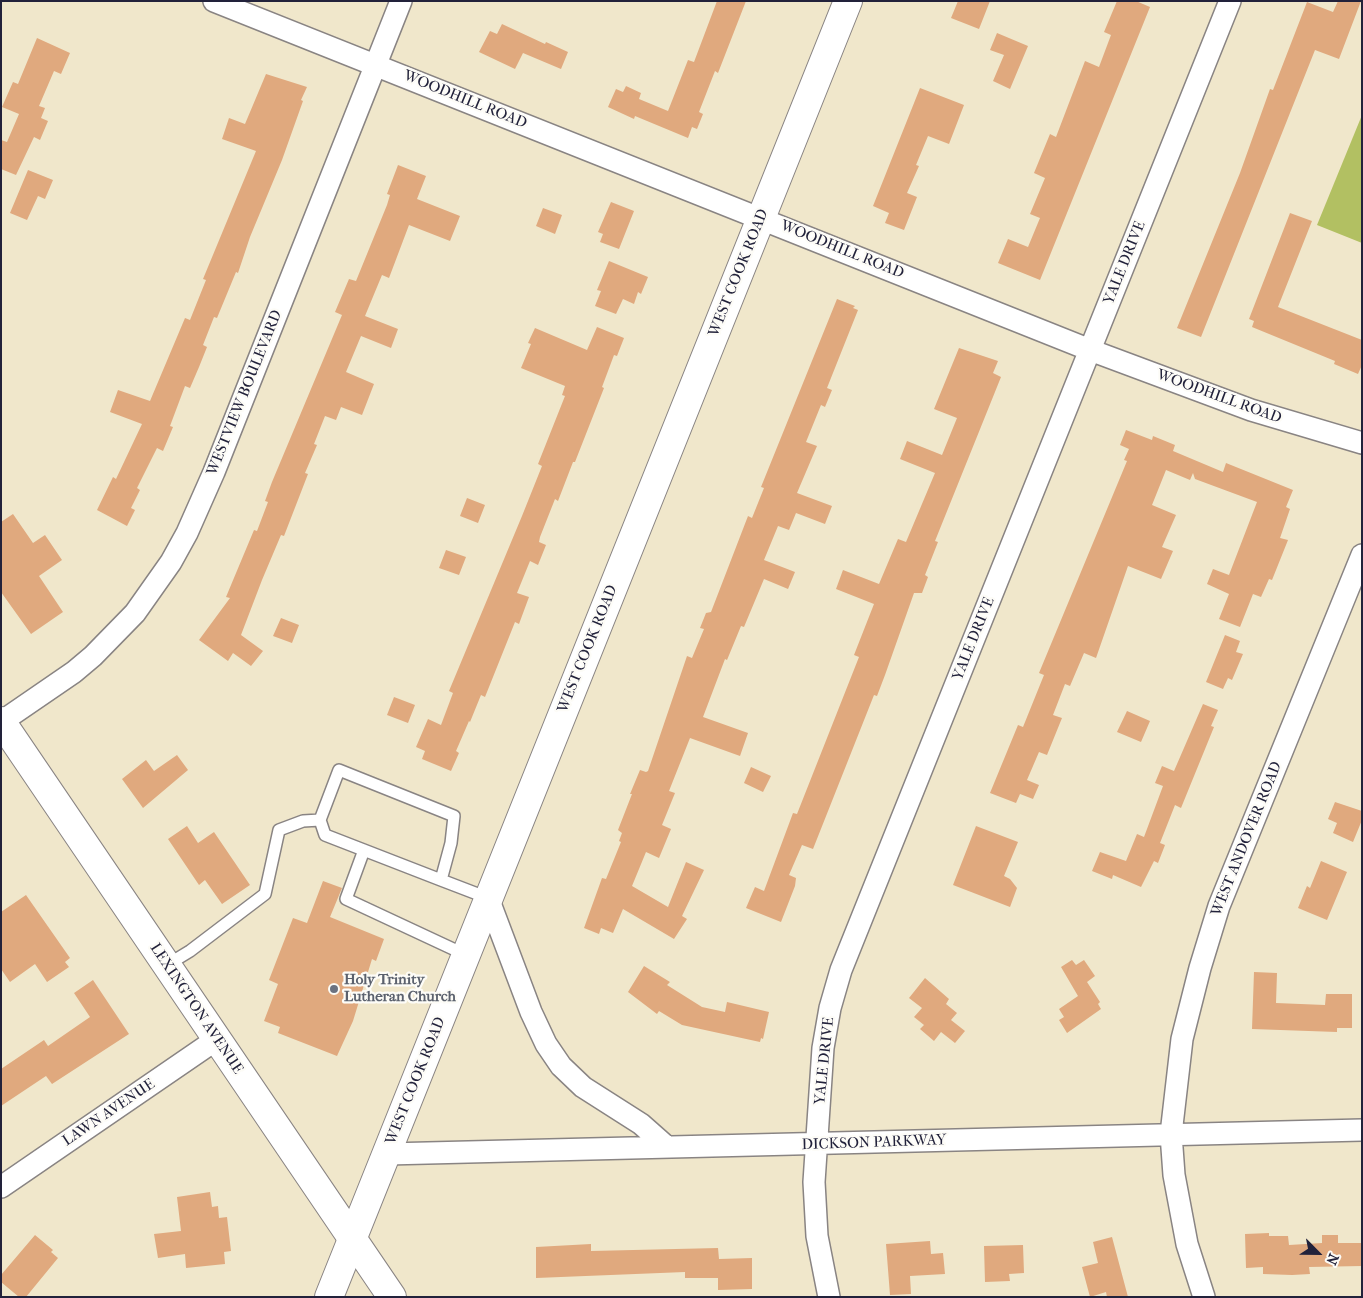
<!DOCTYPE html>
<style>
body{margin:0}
#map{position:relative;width:1363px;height:1298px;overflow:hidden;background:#f0e7cb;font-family:"IM FELL French Canon",serif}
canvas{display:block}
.frame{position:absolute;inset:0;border:2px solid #22223b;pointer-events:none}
.north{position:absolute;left:1293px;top:1228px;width:50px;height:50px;-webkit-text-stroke:4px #fdfcf7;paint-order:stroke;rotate:113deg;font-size:14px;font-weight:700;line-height:20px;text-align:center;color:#22223b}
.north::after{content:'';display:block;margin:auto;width:18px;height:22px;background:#22223b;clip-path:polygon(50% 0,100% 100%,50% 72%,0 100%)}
</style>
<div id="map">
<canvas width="1363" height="1298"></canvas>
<div class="frame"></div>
<div class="north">N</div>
</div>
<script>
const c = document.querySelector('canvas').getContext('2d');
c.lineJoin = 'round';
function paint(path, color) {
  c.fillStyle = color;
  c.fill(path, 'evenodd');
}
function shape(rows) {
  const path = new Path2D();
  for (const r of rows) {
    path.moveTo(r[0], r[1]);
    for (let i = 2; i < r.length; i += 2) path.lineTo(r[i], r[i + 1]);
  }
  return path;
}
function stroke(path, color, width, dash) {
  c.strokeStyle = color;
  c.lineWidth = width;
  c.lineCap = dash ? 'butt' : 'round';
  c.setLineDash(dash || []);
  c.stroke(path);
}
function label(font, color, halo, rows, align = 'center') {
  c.font = font + ' "IM FELL French Canon",serif';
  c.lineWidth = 4.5;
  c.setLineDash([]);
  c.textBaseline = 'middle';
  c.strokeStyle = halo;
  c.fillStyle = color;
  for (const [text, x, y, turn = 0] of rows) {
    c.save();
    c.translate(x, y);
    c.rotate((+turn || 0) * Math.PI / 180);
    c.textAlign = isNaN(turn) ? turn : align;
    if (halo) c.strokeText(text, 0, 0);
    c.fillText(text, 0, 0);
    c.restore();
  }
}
const green = shape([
 [1362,115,1362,243,1317,225]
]);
const building = shape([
 [717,1,746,1,718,73,715,71,699,112,703,114,697,129,692,127,688,138,635,116,634,119,608,107,616,89,623,92,626,86,641,93,639,99,668,111,688,60,694,62],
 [958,1,990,1,979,29,951,18],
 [1117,1,1136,1,1150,7,1040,280,998,263,1008,239,1028,247,1040,218,1030,214,1045,178,1034,173,1050,134,1056,137,1085,61,1099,67,1111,35,1104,32],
 [1338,1,1361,1,1339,59,1315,50,1201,337,1177,328,1240,173,1270,89,1273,90,1307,2,1333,12],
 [502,24,545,44,546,42,568,52,561,69,523,53,515,69,479,52,490,31,497,34],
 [997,33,1028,46,1010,89,993,81,1004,55,990,50],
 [37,38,70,53,61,74,54,71,39,106,45,108,41,118,48,121,40,140,34,137,16,175,1,169,1,140,7,142,19,114,2,107,13,82,18,84],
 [266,74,307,87,301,100,303,101,282,160,250,237,238,273,236,272,217,318,214,317,203,345,207,347,199,367,190,388,185,386,170,426,173,427,163,451,157,448,137,488,140,490,131,508,135,510,127,526,97,510,113,477,116,479,142,424,110,412,118,390,150,401,185,318,190,320,206,280,203,279,256,151,222,139,229,118,245,124],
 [920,88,964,105,949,144,928,136,916,165,919,166,907,193,917,197,904,230,885,223,889,213,873,206],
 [398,165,426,176,417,199,460,216,450,241,409,225,389,278,382,275,365,316,398,329,391,348,361,336,346,372,374,384,362,415,341,407,336,420,325,416,314,444,317,445,305,473,308,474,284,536,281,535,262,580,241,635,263,651,251,666,233,653,228,661,199,640,230,598,226,597,254,530,257,531,268,502,265,501,272,482,342,315,335,312,349,279,356,281,387,205,390,195,387,194],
 [28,170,53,180,45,199,38,196,27,220,10,213],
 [611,202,634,211,619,249,600,242,603,234,598,232],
 [543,208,562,215,555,234,536,226],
 [1290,213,1312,221,1278,307,1362,340,1362,365,1358,374,1334,364,1335,361,1252,327,1254,321,1249,319],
 [609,261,648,277,641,294,638,292,634,304,623,299,616,314,595,306,601,291,597,290],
 [837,299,855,306,853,308,858,310,827,388,832,390,825,407,821,405,806,442,817,446,797,493,832,506,825,524,796,513,789,530,778,526,764,560,795,572,788,589,764,579,744,627,741,626,727,660,725,659,703,717,748,733,740,756,690,738,669,791,675,793,662,825,671,829,659,858,646,852,632,886,668,907,686,862,704,870,682,916,687,919,674,939,623,909,613,933,601,928,599,934,584,928,602,878,606,879,621,842,619,841,622,833,618,830,632,794,630,794,640,770,646,772,648,771,687,656,692,658,704,629,700,628,706,613,711,612,748,516,752,518,764,488,761,487],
 [597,327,624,338,617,356,614,355,602,387,604,388,575,462,573,462,558,501,555,499,540,537,539,542,546,545,538,565,530,561,517,593,529,597,519,624,515,622,485,697,481,695,470,722,469,721,456,751,459,753,451,771,422,759,425,751,416,747,428,719,441,725,453,693,449,691,522,516,542,466,538,464,565,396,562,395,565,386,521,368,531,344,528,343,535,328,587,350],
 [959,348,998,361,993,373,1001,377,935,541,938,542,925,575,928,577,922,593,914,593,885,675,877,696,874,695,813,849,802,845,789,875,796,878,795,886,781,922,746,908,755,887,764,891,793,813,797,814,859,657,854,655,874,604,836,589,843,570,879,584,898,539,906,542,935,473,900,459,907,441,942,455,957,418,934,409],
 [1126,430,1152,440,1153,436,1175,445,1173,451,1223,472,1226,463,1293,490,1286,507,1290,509,1280,538,1288,540,1272,580,1269,579,1261,597,1253,594,1240,627,1219,619,1229,594,1207,584,1213,569,1229,575,1257,502,1195,479,1193,473,1190,480,1166,470,1152,505,1176,515,1162,547,1173,551,1161,579,1128,566,1096,658,1084,653,1070,686,1065,684,1053,715,1062,718,1047,755,1039,752,1027,780,1039,785,1033,799,1020,794,1016,803,990,793,1018,725,1023,727,1044,675,1039,673,1127,461,1124,460,1129,449,1120,445],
 [467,498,485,505,478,523,460,516],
 [13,514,33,543,45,535,62,560,39,576,63,612,31,634,1,592,1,522],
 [446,550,466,557,459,575,439,568],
 [281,618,299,625,292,643,273,636],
 [1225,635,1240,641,1236,652,1243,654,1232,680,1228,678,1223,689,1206,682],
 [394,697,415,705,408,723,387,715],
 [1203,704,1218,710,1211,726,1214,727,1181,808,1175,805,1160,843,1165,845,1158,863,1154,861,1141,887,1113,875,1112,879,1092,871,1100,852,1126,861,1137,834,1144,837,1163,786,1155,783,1162,766,1174,771],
 [1127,711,1150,721,1141,742,1117,732],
 [177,755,188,770,143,808,122,779,146,760,154,771],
 [751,767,771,776,763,792,744,783],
 [1335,802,1362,811,1362,820,1353,842,1333,833,1337,823,1328,819],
 [187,826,198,843,214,832,250,885,222,904,205,880,199,885,168,839],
 [976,826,1018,842,1004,876,1010,879,1017,888,1010,907,953,885],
 [1321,861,1347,872,1327,920,1298,908,1307,886,1310,888],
 [323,881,342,888,330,917,384,939,376,961,372,959,353,1021,337,1056,278,1033,280,1027,264,1021,278,984,269,980,293,918,307,923],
 [26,895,70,958,65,962,69,967,47,982,35,964,10,982,1,969,1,912],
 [1072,960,1076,965,1084,960,1095,976,1087,982,1100,1002,1098,1004,1101,1009,1067,1033,1059,1020,1064,1017,1059,1009,1078,996,1061,967],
 [644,966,670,982,667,985,702,1007,725,1012,727,1002,769,1012,763,1039,761,1038,760,1042,682,1025,659,1011,657,1014,628,992],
 [1254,972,1277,973,1276,1003,1325,1005,1326,994,1352,994,1352,1028,1337,1028,1337,1032,1252,1029],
 [925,978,949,999,946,1004,957,1013,951,1020,965,1031,955,1043,941,1032,934,1041,920,1029,924,1025,914,1017,922,1008,909,998],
 [93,980,129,1034,52,1084,46,1076,1,1106,1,1069,44,1040,48,1046,90,1017,74,993],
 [210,1192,212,1207,218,1206,219,1218,227,1217,231,1251,224,1252,225,1264,186,1268,185,1254,158,1258,154,1234,181,1231,177,1197],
 [1269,1233,1269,1236,1288,1236,1289,1245,1322,1243,1322,1235,1338,1235,1338,1243,1362,1243,1362,1266,1309,1267,1310,1274,1292,1275,1263,1274,1263,1267,1246,1268,1245,1234],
 [35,1235,53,1250,51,1252,58,1258,26,1297,19,1297,1,1282,1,1275],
 [1112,1237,1128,1297,1107,1297,1106,1292,1090,1297,1082,1267,1098,1263,1093,1242],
 [930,1241,931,1254,943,1253,945,1274,910,1276,911,1294,890,1295,886,1244],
 [591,1244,591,1251,718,1248,719,1259,752,1258,752,1289,718,1290,718,1278,685,1278,685,1272,536,1278,536,1247],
 [1023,1245,1024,1273,1009,1274,1010,1281,985,1282,984,1246]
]);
const service = shape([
 [364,850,346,899,466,955],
 [441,880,451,843,454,816,339,770,320,820,325,835,441,880,488,898],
 [167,965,190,951,265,894,279,830,303,821,320,820]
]);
const minor = shape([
 [214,1,1090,350,1251,410,1362,443],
 [1,722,74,672,93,656,135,613,171,562,187,533,214,472,401,1],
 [488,898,531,1012,546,1044,561,1066,583,1087,641,1124,667,1147],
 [387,1154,1362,1130],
 [1,1187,217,1039],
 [829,1297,817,1236,814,1182,823,1048,830,1008,841,970,1230,1],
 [1204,1297,1187,1244,1174,1175,1171,1134,1182,1039,1200,968,1219,906,1362,555]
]);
const secondary = shape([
 [329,1297,848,1]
]);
const primary = shape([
 [1,721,392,1297]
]);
const markers = [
 [334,989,5,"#6b7280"]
];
const streetNames = [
 ["WOODHILL ROAD",465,100,22],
 ["WOODHILL ROAD",842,250,22],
 ["YALE DRIVE",1125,263,-68],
 ["WEST COOK ROAD",739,273,-68],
 ["WESTVIEW BOULEVARD",245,393,-68],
 ["WOODHILL ROAD",1219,397,20],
 ["YALE DRIVE",974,639,-68],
 ["WEST COOK ROAD",588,649,-68],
 ["WEST ANDOVER ROAD",1247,839,-68],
 ["LEXINGTON AVENUE",196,1009,56],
 ["YALE DRIVE",825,1061,-84],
 ["WEST COOK ROAD",416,1081,-68],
 ["LAWN AVENUE",109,1113,-34],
 ["DICKSON PARKWAY",874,1143,-2]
];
const worshipNames = [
 ["Holy Trinity",344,980],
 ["Lutheran Church",344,997]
];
paint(green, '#b2c062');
paint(building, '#e0a97e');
stroke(service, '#898483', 14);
stroke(minor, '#898483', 24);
stroke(secondary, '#898483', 30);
stroke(primary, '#898483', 30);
stroke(service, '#fff', 11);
stroke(minor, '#fff', 21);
stroke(secondary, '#fff', 28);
stroke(primary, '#fff', 28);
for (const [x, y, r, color] of markers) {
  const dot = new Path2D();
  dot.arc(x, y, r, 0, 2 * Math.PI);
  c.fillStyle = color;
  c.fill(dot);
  stroke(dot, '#fdfcf7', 2);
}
label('15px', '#22223b', '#fdfcf7', streetNames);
label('bold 15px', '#5b616d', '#fdfcf7', worshipNames, 'left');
</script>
